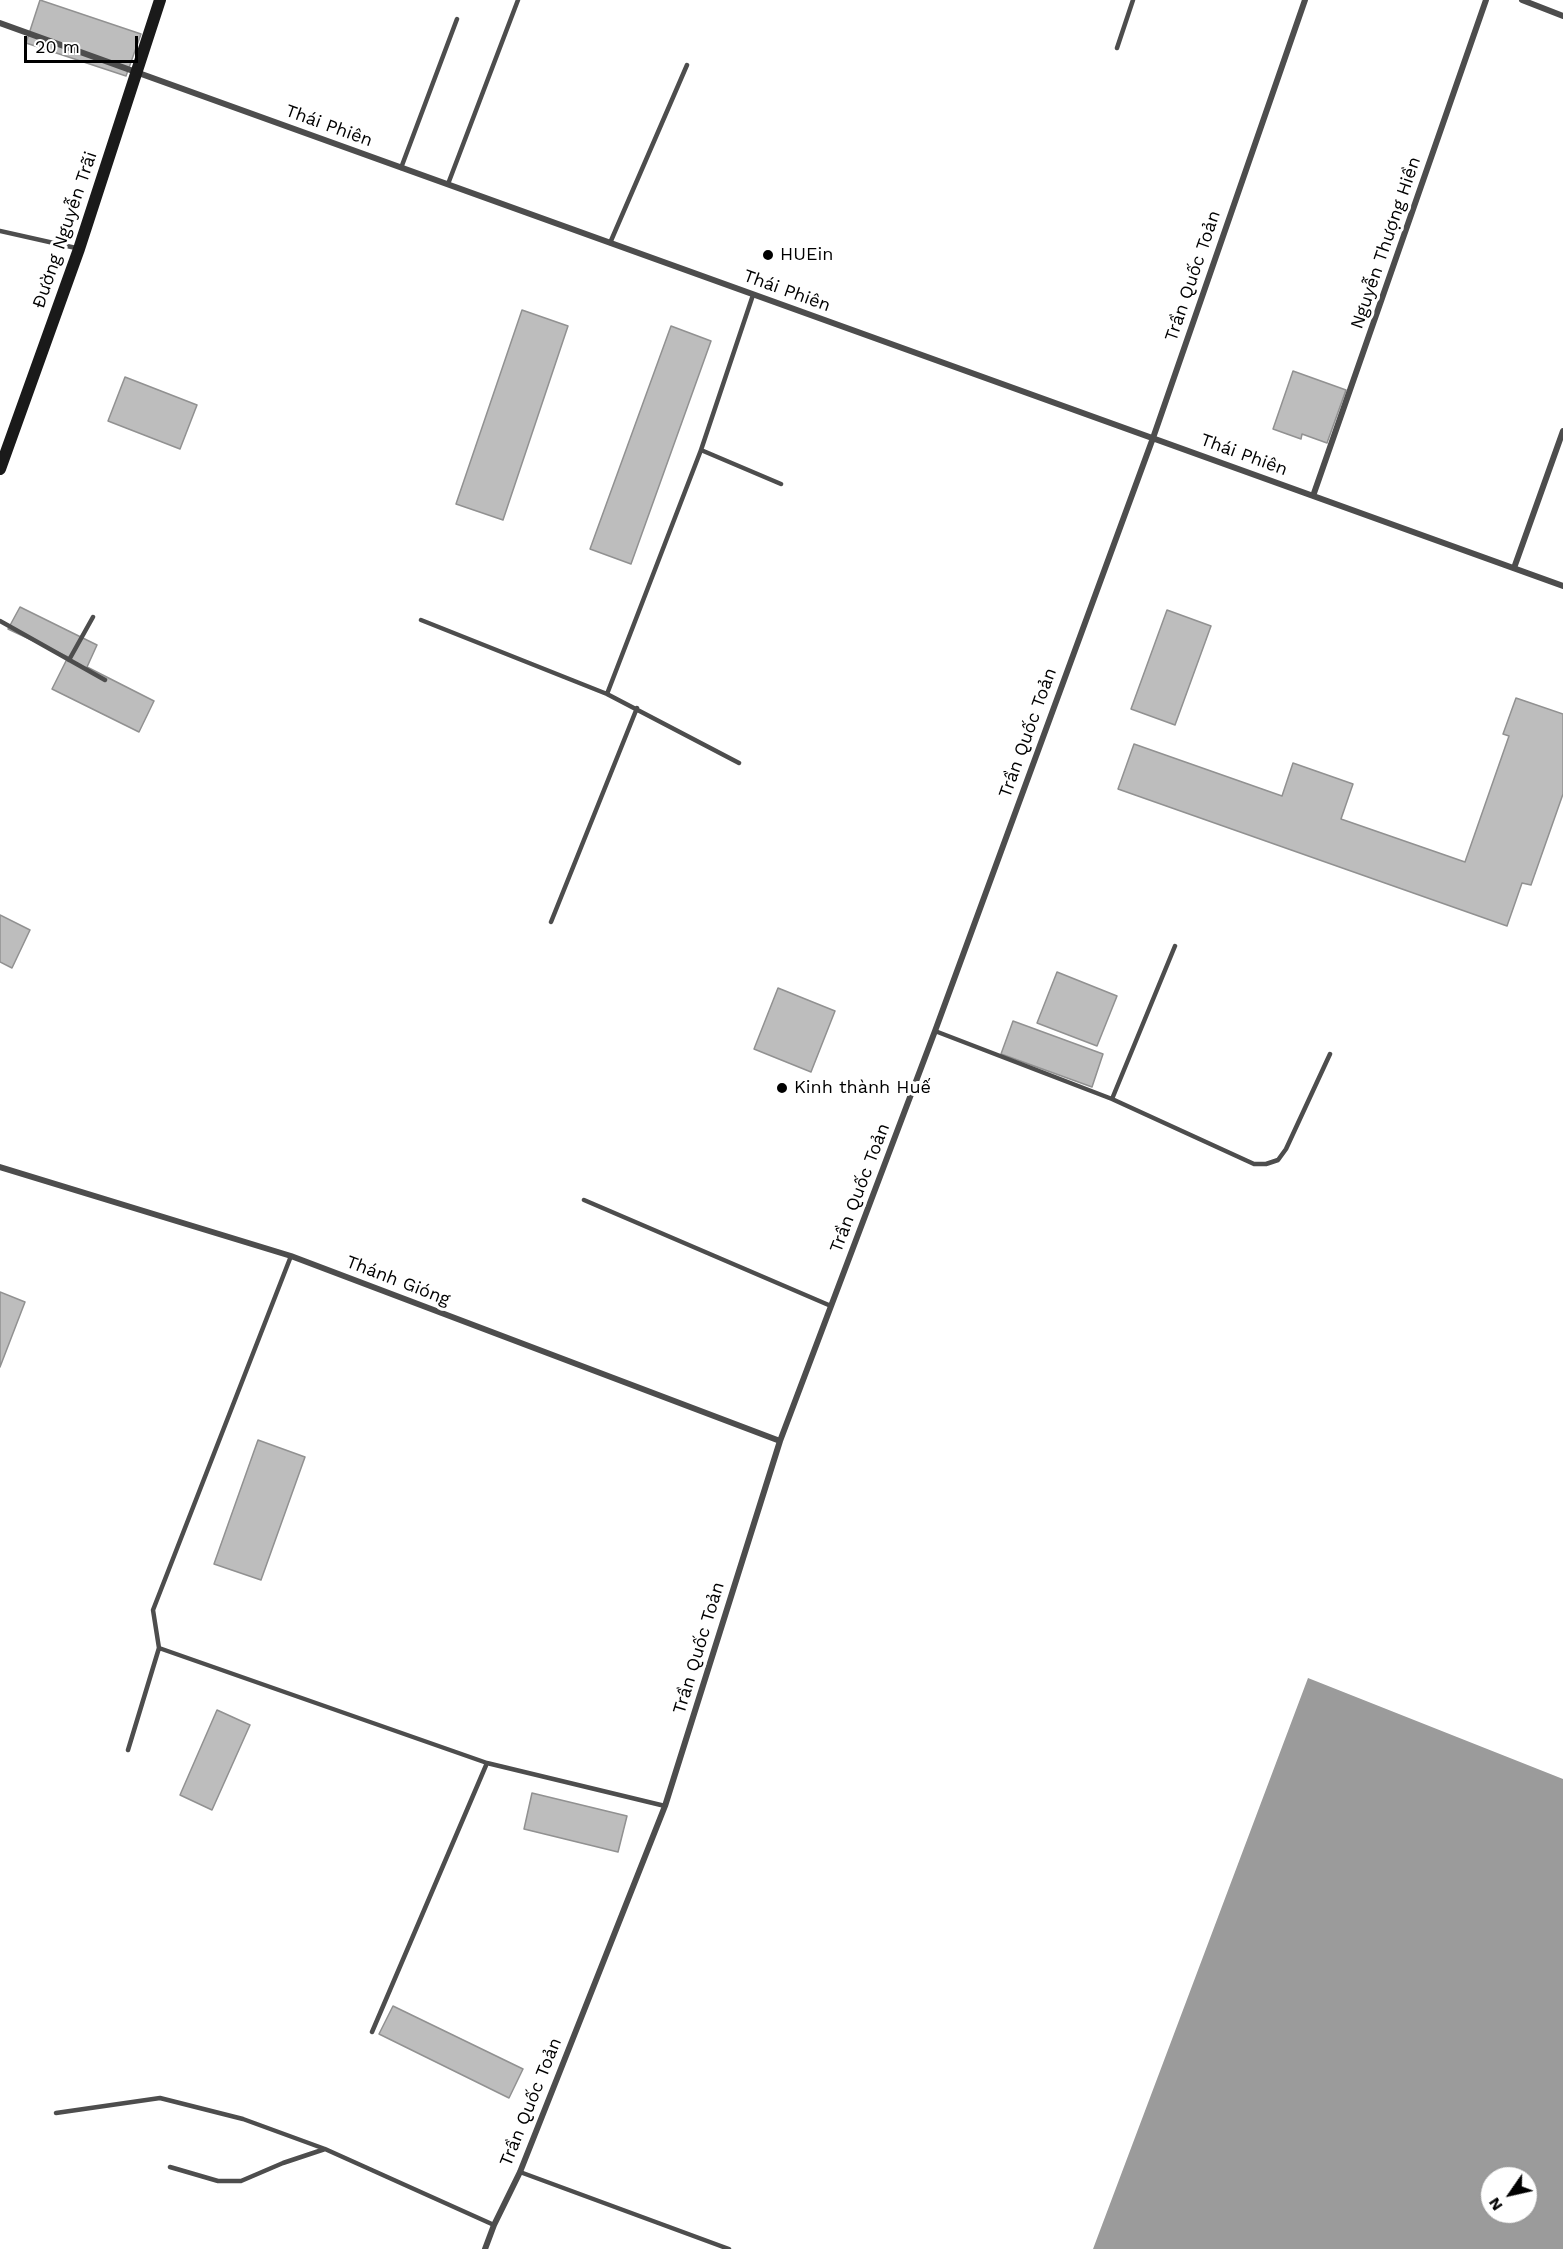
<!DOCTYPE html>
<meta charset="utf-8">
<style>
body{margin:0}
#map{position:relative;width:1563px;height:2249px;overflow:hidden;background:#fff;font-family:"Work Sans",sans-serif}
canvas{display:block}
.north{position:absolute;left:1479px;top:2165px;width:60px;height:60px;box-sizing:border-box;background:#fff;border:2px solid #999;border-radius:50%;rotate:236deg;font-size:16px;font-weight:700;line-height:24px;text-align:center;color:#000}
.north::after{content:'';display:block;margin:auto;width:21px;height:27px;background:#000;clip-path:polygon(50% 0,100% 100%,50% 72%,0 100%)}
.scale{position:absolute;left:24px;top:36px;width:114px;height:27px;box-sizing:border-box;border:3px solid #000;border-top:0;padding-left:8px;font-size:18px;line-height:21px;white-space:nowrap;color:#000;-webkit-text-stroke:4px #fff;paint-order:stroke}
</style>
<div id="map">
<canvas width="1563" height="2249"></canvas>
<div class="north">N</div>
<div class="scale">20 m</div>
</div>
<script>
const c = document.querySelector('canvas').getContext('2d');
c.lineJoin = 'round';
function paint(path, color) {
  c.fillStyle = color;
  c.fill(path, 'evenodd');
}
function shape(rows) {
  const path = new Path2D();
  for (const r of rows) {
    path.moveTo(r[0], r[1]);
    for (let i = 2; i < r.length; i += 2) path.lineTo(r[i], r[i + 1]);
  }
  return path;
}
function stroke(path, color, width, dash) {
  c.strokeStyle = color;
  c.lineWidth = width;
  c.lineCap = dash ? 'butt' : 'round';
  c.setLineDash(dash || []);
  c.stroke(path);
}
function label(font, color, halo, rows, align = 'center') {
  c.font = font + ' "Work Sans",sans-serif';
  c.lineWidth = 6;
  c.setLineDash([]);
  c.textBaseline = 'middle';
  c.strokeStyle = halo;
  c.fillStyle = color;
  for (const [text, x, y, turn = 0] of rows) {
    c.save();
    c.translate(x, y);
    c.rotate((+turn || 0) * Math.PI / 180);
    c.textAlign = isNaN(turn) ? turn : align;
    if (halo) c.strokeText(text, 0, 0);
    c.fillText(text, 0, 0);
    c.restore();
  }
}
const water = shape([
 [1308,1678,1563,1779,1563,2249,1093,2249],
 [1491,2177,1527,2177,1527,2213,1491,2213]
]);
const building = shape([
 [40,0,141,34,126,76,26,43,40,0],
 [522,310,568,326,503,520,456,504,522,310],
 [671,326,711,341,631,564,590,549,671,326],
 [1293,371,1346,390,1327,443,1302,434,1301,439,1273,429,1293,371],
 [125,377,197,405,180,449,108,421,125,377],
 [20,607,97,645,87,667,154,701,139,732,52,689,68,657,8,629,20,607],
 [1167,610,1211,626,1175,725,1131,709,1167,610],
 [1516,698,1563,714,1563,794,1531,885,1522,883,1507,926,1118,789,1134,744,1282,796,1293,763,1353,784,1341,819,1465,862,1509,736,1503,734,1516,698],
 [0,915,30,930,12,968,0,962,0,915],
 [1057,972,1117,996,1097,1046,1037,1023,1057,972],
 [778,988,835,1011,811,1072,754,1049,778,988],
 [1013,1021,1103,1054,1092,1087,1001,1054,1013,1021],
 [0,1292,25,1302,0,1367,0,1292],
 [258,1440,305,1457,261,1580,214,1564,258,1440],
 [217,1710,250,1725,212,1810,180,1795,217,1710],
 [532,1793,627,1816,618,1852,524,1829,532,1793],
 [393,2006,523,2069,509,2098,379,2034,393,2006]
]);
const lane = shape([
 [1117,48,1133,0],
 [401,168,457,19],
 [448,184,518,0],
 [0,231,76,248],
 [610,243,687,65],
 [701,450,781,484],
 [421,620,607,694,739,763],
 [0,621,105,680],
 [69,660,93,617],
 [607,694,701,450,753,295],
 [551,922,637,708],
 [935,1031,1112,1099,1254,1164,1266,1164,1278,1160,1286,1149,1330,1054],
 [1112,1099,1175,946],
 [584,1200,831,1306],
 [159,1648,487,1763,665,1806],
 [128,1750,159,1648,153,1610,291,1256],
 [372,2032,487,1763],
 [56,2113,160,2098,243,2119,325,2149,494,2225],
 [170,2167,218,2181,241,2181,283,2163,325,2149],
 [520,2172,729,2249]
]);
const street = shape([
 [1522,0,1563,16],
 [0,23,1563,586],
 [1313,496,1486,0],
 [1514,568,1563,431],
 [0,1167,291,1256,780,1441],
 [485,2249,494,2225,520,2172,665,1806,780,1441,935,1031,1153,438,1305,0]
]);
const secondary = shape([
 [0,469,79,249,160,0]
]);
const markers = [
 [768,255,6,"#000"],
 [782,1088,6,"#000"]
];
const streetNames = [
 ["Thái Phiên",329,126,20],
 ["Đường Nguyễn Trãi",65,230,-71],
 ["Nguyễn Thượng Hiền",1386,243,-71],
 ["Trần Quốc Toản",1193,276,-71],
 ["Thái Phiên",787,291,20],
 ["Thái Phiên",1244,455,20],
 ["Trần Quốc Toản",1028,733,-70],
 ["Trần Quốc Toản",860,1188,-69],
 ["Thánh Gióng",398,1281,21],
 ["Trần Quốc Toản",699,1648,-73],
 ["Trần Quốc Toản",531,2102,-68]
];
const poiNames = [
 ["HUEin",780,255],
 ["Kinh thành Huế",794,1088]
];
paint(water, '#9b9b9b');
paint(building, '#bdbdbd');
stroke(building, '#919191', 1.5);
stroke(lane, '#4d4d4d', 4.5);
stroke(street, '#4d4d4d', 6);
stroke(secondary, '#1a1a1a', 12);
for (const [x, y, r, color] of markers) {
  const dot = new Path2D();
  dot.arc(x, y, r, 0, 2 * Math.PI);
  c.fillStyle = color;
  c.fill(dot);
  stroke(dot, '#fff', 2);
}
label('18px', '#000', '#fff', streetNames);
label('18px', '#000', '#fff', poiNames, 'left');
</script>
